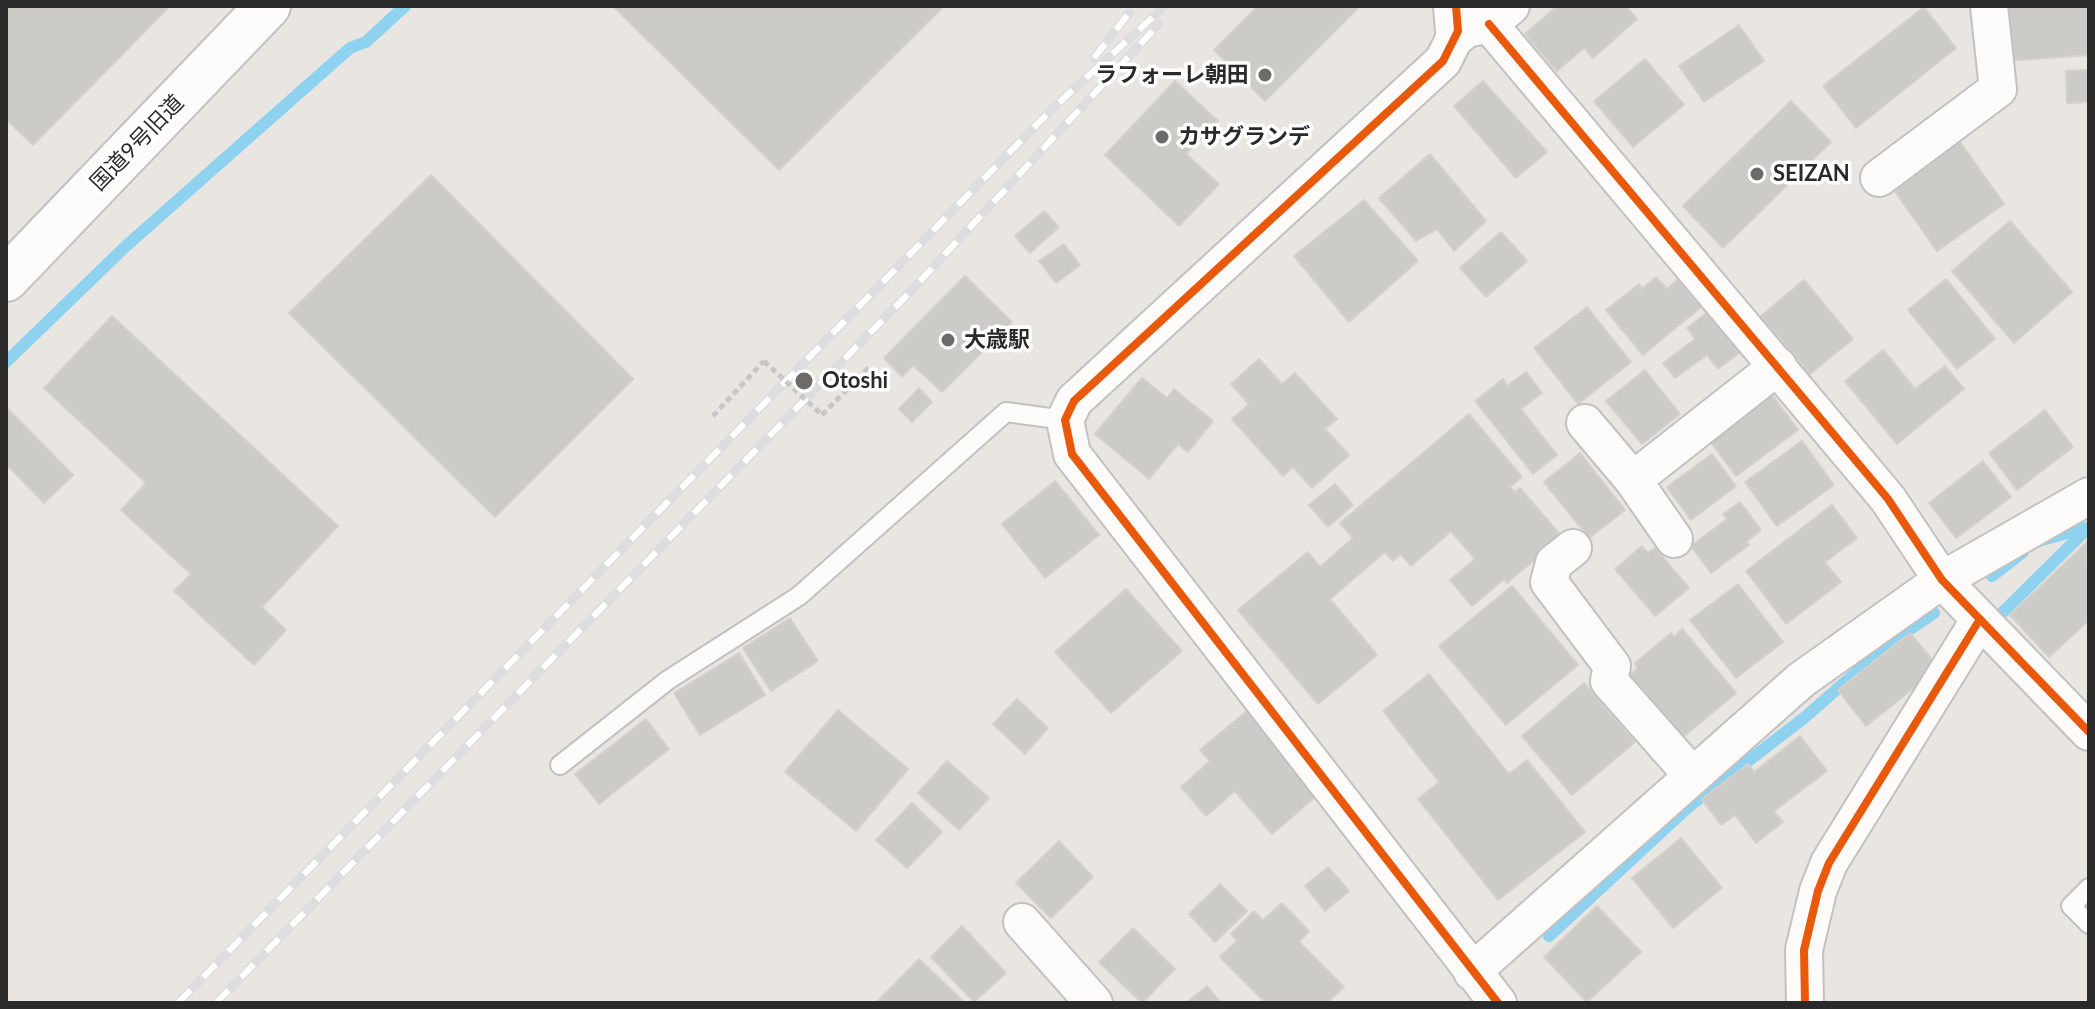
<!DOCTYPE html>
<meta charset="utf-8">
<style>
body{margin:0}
#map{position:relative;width:2095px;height:1009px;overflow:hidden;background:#e9e5e0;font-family:Lato,sans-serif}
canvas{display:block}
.frame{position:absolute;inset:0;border:8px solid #2a2a2a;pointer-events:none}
</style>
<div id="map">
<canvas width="2095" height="1009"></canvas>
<div class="frame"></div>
</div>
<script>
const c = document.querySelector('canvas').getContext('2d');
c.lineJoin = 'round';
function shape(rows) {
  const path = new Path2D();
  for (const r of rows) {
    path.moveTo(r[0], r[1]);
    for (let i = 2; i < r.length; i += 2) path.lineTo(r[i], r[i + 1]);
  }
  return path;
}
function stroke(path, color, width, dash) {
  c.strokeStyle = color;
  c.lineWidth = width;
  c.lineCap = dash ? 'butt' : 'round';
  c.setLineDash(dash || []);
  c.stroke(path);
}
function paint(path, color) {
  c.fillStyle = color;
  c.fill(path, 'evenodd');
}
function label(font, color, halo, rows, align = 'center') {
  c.font = font + ' Lato,"Noto Sans JP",sans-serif';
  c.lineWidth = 7;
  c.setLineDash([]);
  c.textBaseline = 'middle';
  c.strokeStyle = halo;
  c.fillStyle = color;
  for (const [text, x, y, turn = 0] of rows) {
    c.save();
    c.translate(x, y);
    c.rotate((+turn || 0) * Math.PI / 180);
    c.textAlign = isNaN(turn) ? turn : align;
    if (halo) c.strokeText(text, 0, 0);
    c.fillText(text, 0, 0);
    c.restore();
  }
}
const stream = shape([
 [6,362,126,246,350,48,366,42,405,6],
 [2038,541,2086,528],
 [1992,576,2023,552],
 [2000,615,2089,527],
 [1549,936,1687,808,1804,718,1891,642,1934,613]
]);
const building = shape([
 [6,6,170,6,33,145,6,119,6,6],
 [613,6,944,6,779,170,613,6],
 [1258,6,1360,6,1265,101,1214,50,1258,6],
 [1557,6,1626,6,1637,19,1593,58,1584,48,1557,71,1525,34,1557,6],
 [2002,6,2089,6,2089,55,2005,61,2002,6],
 [1924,7,1956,48,1856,128,1823,86,1924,7],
 [1739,25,1764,61,1704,102,1679,66,1739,25],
 [1645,59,1684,105,1633,147,1594,101,1645,59],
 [2089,70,2089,102,2067,103,2066,71,2089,70],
 [1175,81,1218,121,1186,154,1219,184,1179,226,1105,155,1175,81],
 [1483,81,1547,152,1516,178,1454,106,1483,81],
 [1791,101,1831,142,1723,248,1683,206,1791,101],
 [1958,139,2004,204,1937,251,1891,186,1958,139],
 [1430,154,1486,221,1454,251,1437,229,1416,241,1379,198,1430,154],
 [431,175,633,379,495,517,289,313,431,175],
 [1364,200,1418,261,1349,322,1294,256,1364,200],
 [1044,211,1059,227,1030,253,1015,236,1044,211],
 [2010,221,2072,292,2014,343,1952,271,2010,221],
 [1501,232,1527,261,1486,297,1460,268,1501,232],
 [1064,244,1080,265,1056,283,1039,261,1064,244],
 [965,276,1012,322,942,392,913,365,902,377,884,358,965,276],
 [1656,277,1667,289,1678,279,1701,307,1643,355,1606,310,1639,284,1642,289,1656,277],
 [1946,279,1995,339,1957,369,1908,310,1946,279],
 [1804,280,1853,339,1810,374,1761,316,1804,280],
 [1587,307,1631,362,1578,404,1534,348,1587,307],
 [1708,312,1739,353,1718,369,1707,355,1675,378,1663,363,1695,339,1687,328,1708,312],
 [112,316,338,526,262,607,286,630,254,665,174,591,191,574,121,510,146,483,44,388,112,316],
 [1883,350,1915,389,1945,366,1964,389,1897,444,1845,381,1883,350],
 [1259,359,1282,384,1295,373,1337,419,1325,429,1349,455,1312,488,1293,467,1283,476,1232,419,1249,404,1231,384,1259,359],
 [1645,370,1680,414,1642,444,1606,401,1645,370],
 [1526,372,1542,393,1521,409,1557,455,1533,474,1475,401,1503,379,1507,386,1526,372],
 [1142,378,1167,398,1174,389,1213,421,1188,452,1178,444,1149,479,1095,434,1142,378],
 [1766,387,1798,430,1736,476,1704,433,1766,387],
 [919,388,932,402,912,422,899,409,919,388],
 [6,407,73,475,44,503,6,464,6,407],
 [2045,410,2073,447,2017,490,1989,453,2045,410],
 [1469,414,1522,477,1510,487,1515,492,1520,488,1562,537,1507,583,1504,579,1472,606,1450,580,1475,559,1451,531,1411,566,1401,554,1393,561,1385,552,1330,599,1377,655,1318,704,1238,610,1308,552,1320,567,1353,538,1340,523,1469,414],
 [1802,441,1834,485,1777,526,1745,482,1802,441],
 [1580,453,1625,510,1589,538,1544,482,1580,453],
 [1712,454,1736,486,1691,520,1667,487,1712,454],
 [1983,461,2011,497,1956,538,1929,503,1983,461],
 [1055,481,1099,535,1045,578,1002,524,1055,481],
 [1335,484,1353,505,1328,527,1309,505,1335,484],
 [1740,502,1761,530,1747,541,1749,545,1711,573,1691,546,1727,519,1723,514,1740,502],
 [1832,505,1857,538,1825,562,1841,582,1786,624,1746,571,1832,505],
 [2087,542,2089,620,2049,657,2010,615,2087,542],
 [1642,546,1648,553,1655,548,1689,588,1655,616,1615,569,1642,546],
 [1738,584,1783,642,1736,678,1690,620,1738,584],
 [1512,586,1578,665,1506,725,1439,646,1512,586],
 [1126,589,1182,651,1111,713,1055,652,1126,589],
 [790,618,818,661,771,691,743,648,790,618],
 [1682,629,1736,693,1682,738,1629,676,1637,669,1635,663,1671,633,1674,637,1682,629],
 [1910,633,1939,668,1866,726,1838,690,1910,633],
 [739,653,765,695,700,735,674,693,739,653],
 [1429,674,1509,774,1527,760,1585,832,1498,900,1418,799,1439,782,1383,711,1429,674],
 [1584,683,1635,742,1572,795,1522,736,1584,683],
 [1017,699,1048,728,1025,754,993,724,1017,699],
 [838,710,908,769,856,831,785,772,838,710],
 [1247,711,1319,794,1272,834,1235,791,1206,816,1181,787,1210,761,1200,750,1247,711],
 [646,719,669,749,599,804,575,774,646,719],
 [1800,736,1827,771,1774,811,1783,822,1756,843,1735,815,1721,825,1702,799,1748,764,1754,772,1800,736],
 [947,761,989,798,959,830,918,793,947,761],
 [912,803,942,832,907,868,876,840,912,803],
 [1681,838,1722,888,1673,928,1632,878,1681,838],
 [1059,841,1093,877,1051,918,1016,883,1059,841],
 [1328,867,1349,891,1325,911,1305,886,1328,867],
 [1220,884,1247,911,1215,942,1189,914,1220,884],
 [1282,903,1309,931,1299,942,1344,987,1327,1003,1266,1003,1220,957,1237,941,1231,934,1254,911,1263,920,1282,903],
 [1597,906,1641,952,1587,1002,1544,957,1597,906],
 [962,926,1006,973,974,1002,931,957,962,926],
 [1133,928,1175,969,1142,1003,1099,962,1133,928],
 [919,959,962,1000,958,1003,876,1003,919,959],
 [1207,986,1221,1003,1186,1003,1207,986]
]);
const path = shape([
 [822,415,869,367],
 [713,416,764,361]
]);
const lane = shape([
 [560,765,668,680,799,596,1006,412,1065,420],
 [2089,888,2071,906,2089,924]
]);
const street = shape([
 [1489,24,1888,499,1942,580,2089,732],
 [1879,178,1998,89,1989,6],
 [1585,423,1633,480,1778,366],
 [1633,480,1674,539],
 [1573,548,1554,563,1549,582,1612,666,1609,681,1692,775],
 [1022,922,1094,1003],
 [1472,972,1801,680,1942,580,2089,496],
 [1498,1003,1072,454,1065,420,1074,401,1443,61,1458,31,1489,24,1511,6],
 [1805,1003,1804,950,1818,891,1829,863,1980,619]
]);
const secondary = shape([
 [1456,6,1458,31],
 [6,279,268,6]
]);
const rail = shape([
 [1094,58,1129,13],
 [178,1003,1051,110,1165,6],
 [216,1003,909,293,1159,24]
]);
const pathBridge = shape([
 [764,361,822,415]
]);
const cycleway = shape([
 [1456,6,1458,31,1443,61,1074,401,1065,420,1072,454,1498,1003],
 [1489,24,1888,499,1942,580,2089,732],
 [1805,1003,1804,950,1818,891,1829,863,1980,619]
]);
const markers = [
 [1265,75,8,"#6d6b6a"],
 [1162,137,8,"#6d6b6a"],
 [1757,174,8,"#6d6b6a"],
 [948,340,8,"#6d6b6a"],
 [804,381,10,"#6d6b6a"]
];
const poiNames = [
 ["ラフォーレ朝田",1249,75,"right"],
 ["カサグランデ",1178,137],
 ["SEIZAN",1773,174],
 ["大歳駅",964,340],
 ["Otoshi",822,381]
];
const streetNames = [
 ["国道9号旧道",137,143,-46]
];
stroke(stream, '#8fd2ef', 12);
paint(building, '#cdcbc7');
stroke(building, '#d4d1cc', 2);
stroke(lane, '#c2c1c2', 22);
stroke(street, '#c2c1c2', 40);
stroke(secondary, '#c2c1c2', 48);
stroke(path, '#c8c7c7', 5, [6, 4]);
stroke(lane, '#fcfbfa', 18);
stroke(street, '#fcfbfa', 36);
stroke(secondary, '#fcfbfa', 44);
stroke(rail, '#dddddf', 9);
stroke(rail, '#fff', 6, [18]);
stroke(pathBridge, '#c8c7c7', 5, [6, 4]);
stroke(cycleway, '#e8590c', 8);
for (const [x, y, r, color] of markers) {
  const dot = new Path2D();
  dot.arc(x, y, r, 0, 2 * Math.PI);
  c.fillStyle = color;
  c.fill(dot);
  stroke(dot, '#fff', 3);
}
label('bold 22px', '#2a2a2a', '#fff', poiNames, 'left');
label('22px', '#2a2a2a', '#fff', streetNames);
</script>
